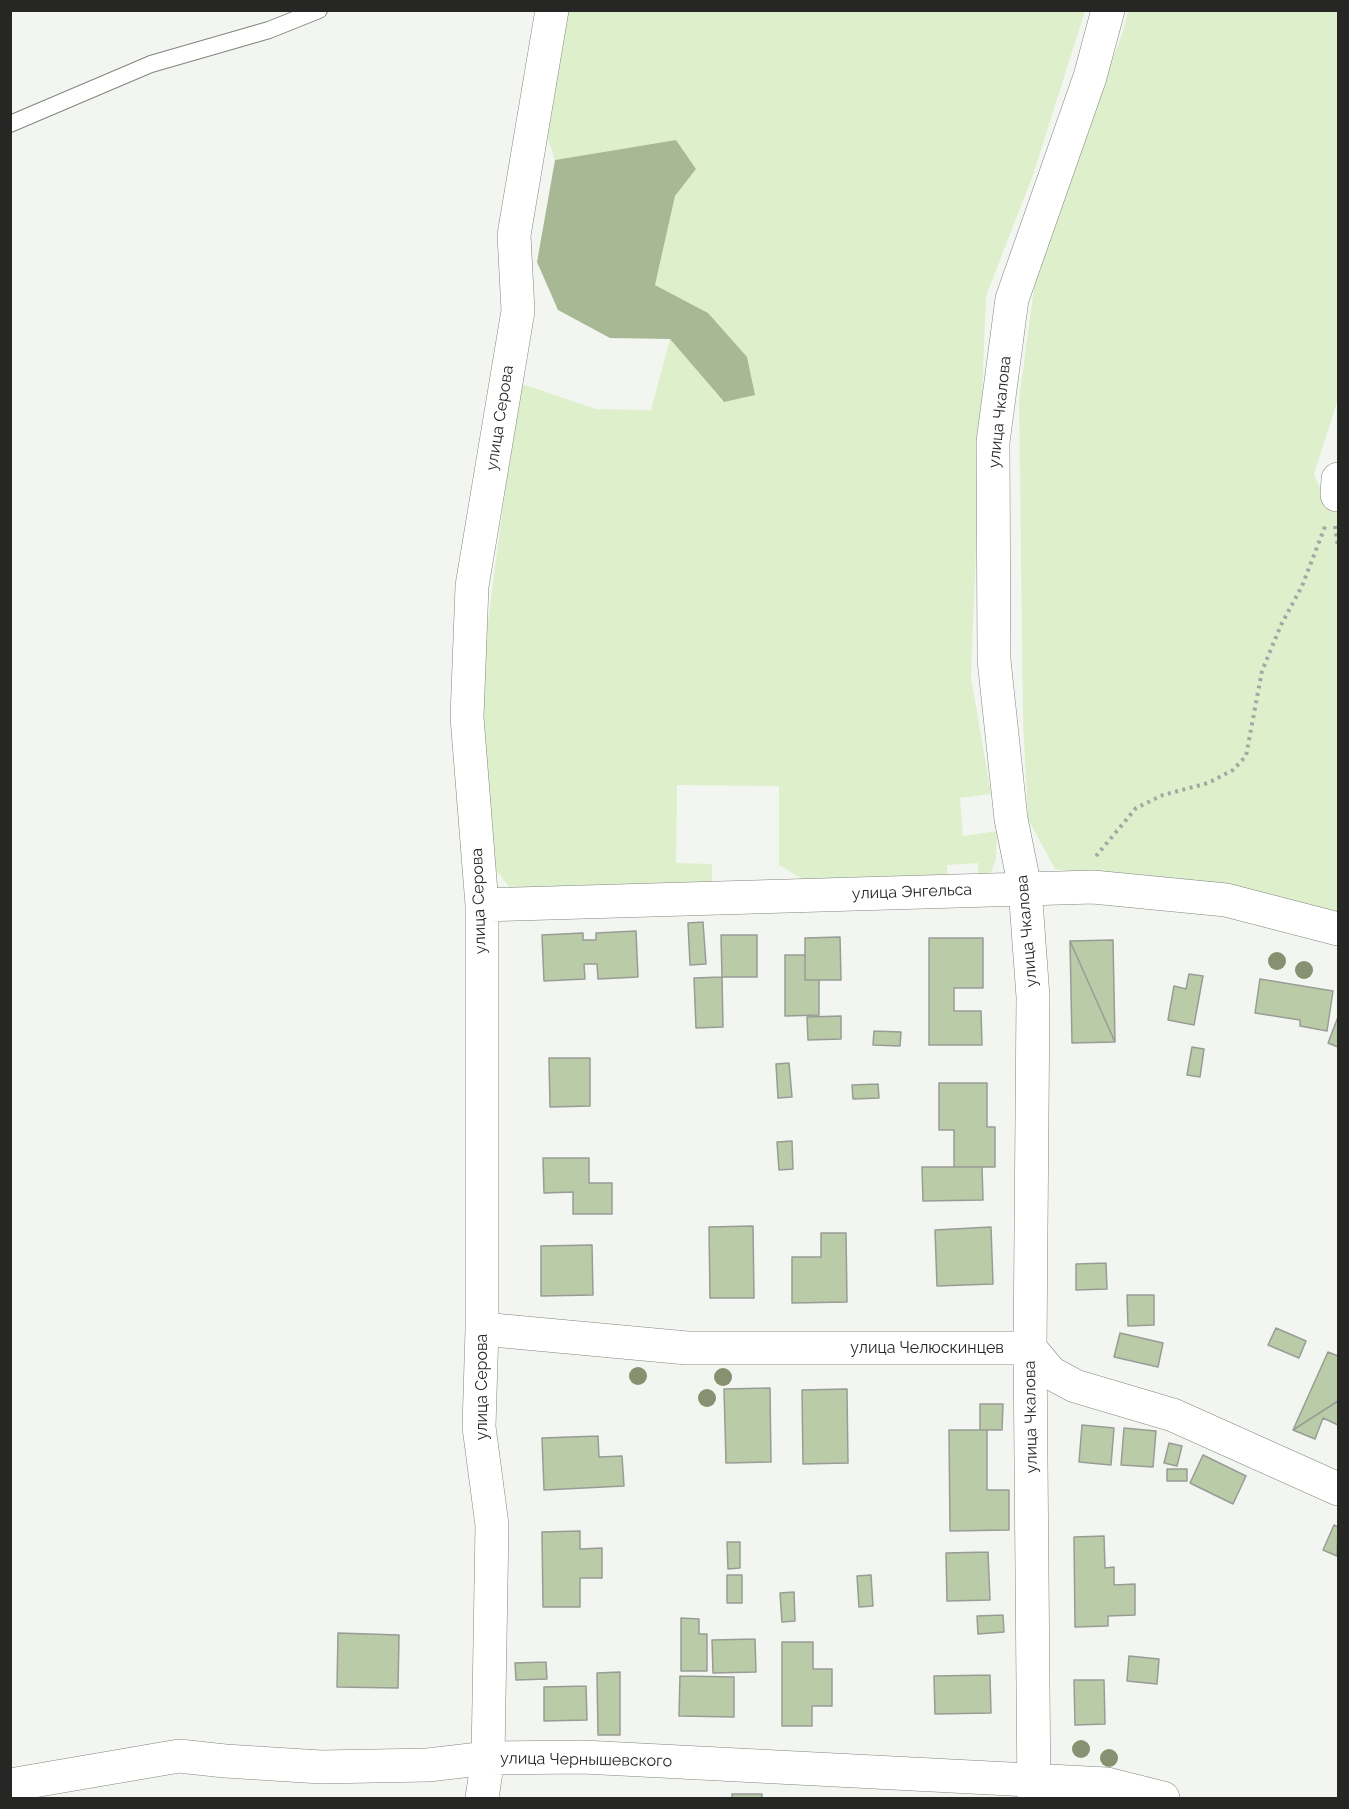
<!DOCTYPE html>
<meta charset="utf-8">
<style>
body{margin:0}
#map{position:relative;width:1349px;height:1809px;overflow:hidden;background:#f3f6f0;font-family:Raleway,sans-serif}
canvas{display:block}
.frame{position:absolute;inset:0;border:12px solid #262725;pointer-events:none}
</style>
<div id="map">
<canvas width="1349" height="1809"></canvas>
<div class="frame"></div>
</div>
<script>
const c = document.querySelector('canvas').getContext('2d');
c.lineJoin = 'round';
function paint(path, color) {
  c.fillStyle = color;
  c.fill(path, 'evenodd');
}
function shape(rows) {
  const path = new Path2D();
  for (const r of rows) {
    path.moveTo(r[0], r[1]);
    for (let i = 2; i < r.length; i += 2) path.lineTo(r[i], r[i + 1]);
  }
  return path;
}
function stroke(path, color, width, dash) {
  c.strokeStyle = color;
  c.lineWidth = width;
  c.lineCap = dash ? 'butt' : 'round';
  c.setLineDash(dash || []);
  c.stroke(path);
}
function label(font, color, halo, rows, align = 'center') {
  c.font = font + ' Raleway,sans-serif';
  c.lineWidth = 5;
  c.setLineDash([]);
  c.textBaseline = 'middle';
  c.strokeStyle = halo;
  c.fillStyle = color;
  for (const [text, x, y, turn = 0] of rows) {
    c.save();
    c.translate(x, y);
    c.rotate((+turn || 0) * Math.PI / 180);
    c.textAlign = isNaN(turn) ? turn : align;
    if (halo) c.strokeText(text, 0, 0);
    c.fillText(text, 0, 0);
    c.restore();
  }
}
const green = shape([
 [567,11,1085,11,1033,175,986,296,971,677,991,794,960,798,963,836,997,831,996,858,990,876,978,877,978,863,947,865,948,881,814,886,779,865,779,786,677,785,676,863,712,864,712,884,510,888,488,860,482,668,519,383,596,409,651,410,670,339,723,402,708,313,655,285,675,196,696,169,676,140,555,160,546,132],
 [1128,11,1338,11,1338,399,1314,474,1327,504,1338,506,1338,922,1250,895,1055,869,1028,819,1023,721,1019,400,1038,258,1123,32]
]);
const forest = shape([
 [676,140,696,169,675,196,655,285,708,313,747,357,755,395,724,402,670,339,610,338,558,310,537,262,555,160]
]);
const building = shape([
 [703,922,706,964,690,965,688,923,703,922],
 [636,931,638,977,598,979,597,964,584,964,585,979,544,981,542,935,583,933,583,940,596,940,596,933,636,931],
 [721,935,757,935,757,977,722,977,721,935],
 [840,937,841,980,805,980,805,938,840,937],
 [929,938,983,938,983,988,954,988,954,1011,981,1011,982,1045,929,1045,929,938],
 [1113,940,1115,1042,1070,941,1113,940],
 [1070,941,1115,1042,1072,1043,1070,941],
 [785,955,805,955,805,980,819,980,819,1015,785,1016,785,955],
 [1189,974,1203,976,1194,1025,1168,1020,1174,986,1186,989,1189,974],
 [722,977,723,1027,696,1028,694,978,722,977],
 [1260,979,1333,991,1327,1031,1300,1026,1300,1020,1255,1013,1260,979],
 [841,1016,841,1039,808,1040,807,1017,841,1016],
 [1338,1017,1338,1047,1328,1043,1338,1017],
 [874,1031,901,1032,900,1046,873,1045,874,1031],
 [1192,1047,1204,1049,1200,1077,1187,1075,1192,1047],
 [549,1058,590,1058,590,1106,550,1107,549,1058],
 [789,1063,792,1097,778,1098,776,1064,789,1063],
 [939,1083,987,1083,987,1127,995,1127,995,1167,954,1167,954,1130,939,1130,939,1083],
 [878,1084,879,1098,853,1099,852,1085,878,1084],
 [792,1141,793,1169,779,1170,777,1142,792,1141],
 [543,1158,589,1158,589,1183,612,1183,612,1214,573,1214,573,1192,544,1193,543,1158],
 [922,1167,982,1167,983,1200,923,1201,922,1167],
 [753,1226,754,1298,710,1298,709,1227,753,1226],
 [991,1227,993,1284,937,1286,935,1230,991,1227],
 [821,1233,846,1233,847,1302,792,1303,792,1257,821,1257,821,1233],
 [592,1245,593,1295,541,1296,541,1246,592,1245],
 [1106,1263,1107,1289,1076,1290,1076,1264,1106,1263],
 [1127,1295,1154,1295,1154,1325,1128,1326,1127,1295],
 [1276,1328,1306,1341,1299,1358,1268,1345,1276,1328],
 [1120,1333,1163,1343,1158,1367,1114,1357,1120,1333],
 [1328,1352,1338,1356,1338,1401,1293,1430,1328,1352],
 [770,1388,771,1462,726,1463,724,1389,770,1388],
 [847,1389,848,1463,803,1464,802,1390,847,1389],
 [1338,1401,1338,1425,1323,1418,1315,1439,1293,1430,1338,1401],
 [980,1404,1003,1404,1002,1430,980,1430,980,1404],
 [1082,1425,1114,1428,1111,1465,1079,1462,1082,1425],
 [1124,1428,1156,1431,1153,1467,1121,1465,1124,1428],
 [949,1430,987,1430,987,1490,1009,1490,1009,1530,950,1531,949,1430],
 [598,1436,599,1457,622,1456,624,1486,544,1490,542,1438,598,1436],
 [1169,1443,1182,1446,1177,1466,1164,1463,1169,1443],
 [1203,1455,1246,1476,1233,1504,1190,1483,1203,1455],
 [1167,1469,1187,1469,1187,1481,1167,1481,1167,1469],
 [1334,1525,1338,1527,1337,1556,1323,1550,1334,1525],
 [580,1531,580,1549,602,1548,602,1578,580,1578,580,1607,543,1607,542,1532,580,1531],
 [1104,1536,1105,1568,1114,1567,1114,1585,1135,1584,1135,1615,1108,1616,1108,1626,1075,1627,1074,1537,1104,1536],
 [727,1542,740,1542,740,1568,728,1569,727,1542],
 [988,1552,990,1600,947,1601,946,1553,988,1552],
 [727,1575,742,1575,742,1603,727,1603,727,1575],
 [871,1575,873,1606,859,1607,857,1576,871,1575],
 [794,1592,795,1621,782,1622,780,1593,794,1592],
 [1003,1615,1004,1632,978,1634,977,1616,1003,1615],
 [681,1618,699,1619,699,1634,707,1634,707,1671,681,1671,681,1618],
 [338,1633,399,1635,398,1688,337,1687,338,1633],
 [755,1639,756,1672,713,1673,712,1640,755,1639],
 [782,1642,813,1642,813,1669,832,1669,832,1706,812,1706,812,1726,782,1726,782,1642],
 [1129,1656,1159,1659,1157,1684,1127,1681,1129,1656],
 [546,1662,547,1679,516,1680,515,1663,546,1662],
 [620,1672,620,1735,598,1735,597,1673,620,1672],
 [990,1675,991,1713,935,1714,934,1676,990,1675],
 [680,1676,734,1677,734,1717,679,1716,680,1676],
 [1074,1680,1104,1680,1105,1724,1075,1725,1074,1680],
 [586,1686,587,1720,544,1721,544,1687,586,1686],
 [732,1794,762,1794,762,1798,732,1798,732,1794]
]);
const path = shape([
 [1335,526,1338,547],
 [1096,856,1136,808,1163,795,1208,783,1233,770,1246,756,1262,671,1281,625,1302,586,1326,524]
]);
const service = shape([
 [10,124,151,64,269,30,319,10]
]);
const minor = shape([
 [1337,495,1338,479],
 [482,905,1093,887,1226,900,1338,929],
 [482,1329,687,1348,1030,1348,1051,1373,1075,1386,1173,1415,1338,1489],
 [10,1785,179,1756,225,1761,321,1767,428,1765,488,1758,583,1757,1107,1784,1163,1798],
 [482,1798,488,1758,492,1525,479,1427,482,1329,482,905,467,717,472,586,518,311,514,235,552,10],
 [1034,1798,1030,1348,1033,997,1025,888,1011,819,994,660,993,442,1012,299,1090,77,1108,10]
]);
const trees = [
 [1277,961],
 [1304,970],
 [638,1376],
 [723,1377],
 [707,1398],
 [1081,1749],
 [1109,1758]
];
const streetNames = [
 ["улица Чкалова",1000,412,-84],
 ["улица Серова",500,418,-81],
 ["улица Энгельса",912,892,-2],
 ["улица Серова",479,901,-92],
 ["улица Чкалова",1027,931,-95],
 ["улица Челюскинцев",927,1348],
 ["улица Серова",482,1387,-90],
 ["улица Чкалова",1031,1417,-91],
 ["улица Чернышевского",586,1760,1]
];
paint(green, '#deefcb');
paint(forest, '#a8b895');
paint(building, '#bacba7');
stroke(building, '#999c96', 1.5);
stroke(service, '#82857f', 18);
stroke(minor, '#82857f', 34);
stroke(path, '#a4a7a2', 4, [3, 4.5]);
stroke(service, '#fff', 16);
stroke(minor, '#fff', 33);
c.fillStyle = '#859170';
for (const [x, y] of trees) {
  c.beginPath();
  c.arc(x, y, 9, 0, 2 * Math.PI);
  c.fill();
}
label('16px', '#262725', '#fff', streetNames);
</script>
